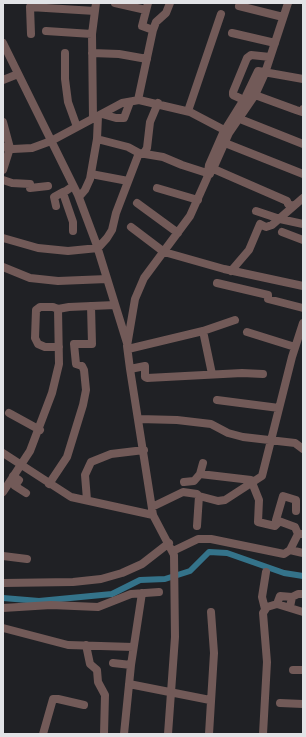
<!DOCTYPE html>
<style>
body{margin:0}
#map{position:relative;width:306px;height:737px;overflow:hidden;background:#202125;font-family:"Noto Sans",sans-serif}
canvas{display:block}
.frame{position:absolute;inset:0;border:4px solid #e2e3e6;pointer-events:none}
</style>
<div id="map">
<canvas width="306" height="737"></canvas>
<div class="frame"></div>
</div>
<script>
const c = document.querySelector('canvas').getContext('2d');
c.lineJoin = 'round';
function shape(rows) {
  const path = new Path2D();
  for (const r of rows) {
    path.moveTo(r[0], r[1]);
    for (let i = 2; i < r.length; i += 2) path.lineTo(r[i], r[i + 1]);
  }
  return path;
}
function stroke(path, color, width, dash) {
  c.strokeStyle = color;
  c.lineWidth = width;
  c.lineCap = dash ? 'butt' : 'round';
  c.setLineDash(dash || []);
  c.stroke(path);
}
const canal = shape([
 [3,598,39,601,112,594,140,580,165,579,190,571,209,552,227,553,284,573,303,576]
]);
const minor = shape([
 [115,3,146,10],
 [239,6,283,17],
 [153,30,156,22,166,13,170,3],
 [46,31,92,34],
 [232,33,275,43],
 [31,34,30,7,95,11],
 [3,43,78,195,96,243,127,343],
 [65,53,65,79,68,102,77,127],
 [92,53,119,54,147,59],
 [3,80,18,74],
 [255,95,296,110,302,112,303,109],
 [138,100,153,30,142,26,148,3],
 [244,100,233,95,233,92,247,58,251,55,270,57],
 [188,111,221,14],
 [102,114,116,118,124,118,130,102],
 [93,119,92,34,96,3],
 [240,119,303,144],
 [3,122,10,148,3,170],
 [97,139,98,116],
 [225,143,303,174],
 [3,147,13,149,32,148,51,141,122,103,139,100,190,112,228,132],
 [139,153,163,157,182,165,210,174],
 [144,153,147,148,150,122,158,103],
 [209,167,287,201,288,204,293,206],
 [91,174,128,181],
 [208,176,213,169,229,133,255,95,265,73,288,3],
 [3,180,12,183,30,184,30,188,48,186],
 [157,188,198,200],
 [137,203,178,233],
 [56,206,54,197,63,192],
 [256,211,280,219,303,224],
 [131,227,164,252,224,269,303,286],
 [73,231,73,222,63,193,73,186],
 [282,232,303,240],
 [3,238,38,248,68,251,98,248,107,238,112,230,116,213,139,153,128,147,97,139,90,179,85,190,79,197],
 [3,267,30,278,58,281,107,279],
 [231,271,249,250,260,224,266,227,272,225,303,198],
 [217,283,268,295,268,299,303,308],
 [58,309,53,307,40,307,36,310,35,338,38,344,45,347,59,347],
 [203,331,212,374],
 [247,332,295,347],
 [128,349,203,331,235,320],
 [130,369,145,366,145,377,147,378,242,373,263,374],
 [217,400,279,408],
 [9,413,40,430],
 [139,419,177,420,211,424,228,433,243,437,295,443,303,449],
 [3,453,71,497,153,515],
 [200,474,203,463],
 [13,476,19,480,15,486,26,493],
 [184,482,194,481,200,474,251,480,259,500,258,522,275,526,279,522],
 [49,484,67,457,83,405,86,390,84,370,82,366,76,364,74,344,92,344,91,306],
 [3,492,30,451,52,393,59,364,58,309,69,307,115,305],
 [199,496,218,501,225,500,262,476,292,357,303,323],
 [87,500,85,475,91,462,111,454,144,450],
 [152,507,183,492,197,494,199,496,197,526],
 [296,511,296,500,283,496,276,520,295,527,298,534],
 [290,550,303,553],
 [173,551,198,539,211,539,284,554,290,550,298,534,303,534],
 [3,556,27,559],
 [3,583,73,582,101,579,122,573,142,564,169,543],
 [277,604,280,596,292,597],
 [290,607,292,597,298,594,303,594],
 [3,608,51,605,98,607,131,594,159,592],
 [265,609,262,597,266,572],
 [3,628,68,645,133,647],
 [86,645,90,664,97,670,98,682,105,695,104,734],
 [113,663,131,665],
 [293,670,303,670],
 [129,684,210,700],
 [280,703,303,704],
 [43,734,53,699,58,699,84,705],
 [124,734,131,665,142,593],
 [168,734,175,637,174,555,153,515,130,369,127,346,135,299,144,278,190,216,207,178,209,165,223,133,246,96,258,71,303,79],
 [209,734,214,653,211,612],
 [263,734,267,662,263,613,267,607,277,604,303,612]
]);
stroke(canal, '#34738a', 6);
stroke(minor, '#725a58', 8);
</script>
